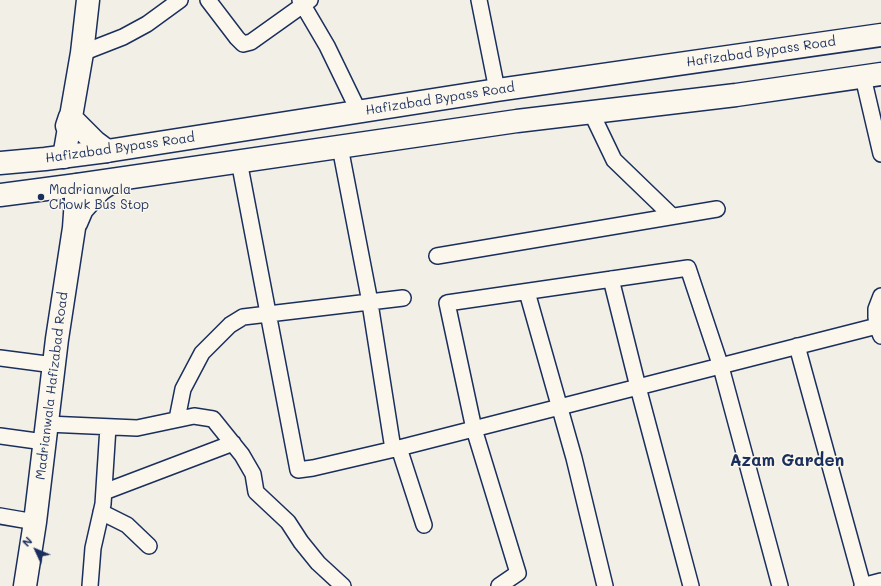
<!DOCTYPE html>
<style>
body{margin:0}
#map{position:relative;width:881px;height:586px;overflow:hidden;background:#f2efe6;font-family:Mali,sans-serif}
canvas{display:block}
.north{position:absolute;left:16px;top:530px;width:40px;height:40px;-webkit-text-stroke:3px #fbf7ec;paint-order:stroke;rotate:314deg;font-size:11px;font-weight:700;line-height:16px;text-align:center;color:#1b2f5e}
.north::after{content:'';display:block;margin:auto;width:14px;height:18px;background:#1b2f5e;clip-path:polygon(50% 0,100% 100%,50% 72%,0 100%)}
</style>
<div id="map">
<canvas width="881" height="586"></canvas>
<div class="north">N</div>
</div>
<script>
const c = document.querySelector('canvas').getContext('2d');
c.lineJoin = 'round';
function shape(rows) {
  const path = new Path2D();
  for (const r of rows) {
    path.moveTo(r[0], r[1]);
    for (let i = 2; i < r.length; i += 2) path.lineTo(r[i], r[i + 1]);
  }
  return path;
}
function stroke(path, color, width, dash) {
  c.strokeStyle = color;
  c.lineWidth = width;
  c.lineCap = dash ? 'butt' : 'round';
  c.setLineDash(dash || []);
  c.stroke(path);
}
function label(font, color, halo, rows, align = 'center') {
  c.font = font + ' Mali,sans-serif';
  c.lineWidth = 3;
  c.setLineDash([]);
  c.textBaseline = 'middle';
  c.strokeStyle = halo;
  c.fillStyle = color;
  for (const [text, x, y, turn = 0] of rows) {
    c.save();
    c.translate(x, y);
    c.rotate((+turn || 0) * Math.PI / 180);
    c.textAlign = isNaN(turn) ? turn : align;
    if (halo) c.strokeText(text, 0, 0);
    c.fillText(text, 0, 0);
    c.restore();
  }
}
const street = shape([
 [208,0,237,38,243,44,251,42,310,0],
 [300,0,327,46,359,112],
 [479,0,497,90],
 [82,53,123,37,147,24,180,0],
 [863,77,881,154],
 [591,112,614,160,672,216],
 [340,147,369,297,393,449],
 [239,161,298,470,313,468,399,448,877,326],
 [437,256,717,209],
 [611,279,638,387,691,586],
 [527,292,574,458,605,586],
 [881,296,876,309,876,317,877,326,881,336],
 [797,346,863,586],
 [0,358,54,365],
 [177,419,183,389,202,353,230,325,243,317,403,298],
 [47,424,137,428,194,416,213,419,242,455,253,474,256,492,288,522,301,542,318,563,343,586],
 [0,436,44,442],
 [399,448,424,525],
 [104,492,233,443],
 [101,512,127,525,149,546],
 [0,516,35,522],
 [90,586,93,548,103,504,108,427],
 [499,586,518,573,474,429,447,303,688,268,721,367,780,586],
 [862,586,881,581]
]);
const primary = shape([
 [67,126,70,117,95,142,107,151],
 [64,157,82,53,88,0],
 [76,223,82,209,92,198,101,189,115,180],
 [25,586,35,522,57,339,74,228,77,185]
]);
const highway = shape([
 [0,163,45,159,107,151,497,90,881,35],
 [0,195,77,185,517,121,736,95,881,74]
]);
const markers = [
 [41,197,4,"#1b2f5e"]
];
const streetNames = [
 ["Hafizabad Bypass Road",761,52,-8],
 ["Hafizabad Bypass Road",440,99,-9],
 ["Hafizabad Bypass Road",120,148,-8],
 ["Madrianwala Hafizabad Road",52,386,-83]
];
const poiNames = [
 ["Madrianwala",49,190],
 ["Chowk Bus Stop",49,205]
];
const districtNames = [
 ["Azam Garden",787,461]
];
stroke(street, '#1b2f5e', 18);
stroke(primary, '#1b2f5e', 25);
stroke(highway, '#1b2f5e', 25);
stroke(street, '#fbf7ec', 15);
stroke(primary, '#fbf7ec', 22);
stroke(highway, '#fbf7ec', 22);
for (const [x, y, r, color] of markers) {
  const dot = new Path2D();
  dot.arc(x, y, r, 0, 2 * Math.PI);
  c.fillStyle = color;
  c.fill(dot);
  stroke(dot, '#fbf7ec', 1.5);
}
label('13px', '#1b2f5e', '#fbf7ec', streetNames);
label('13px', '#1b2f5e', '#fbf7ec', poiNames, 'left');
label('bold 17px', '#1b2f5e', '#fbf7ec', districtNames);
</script>
